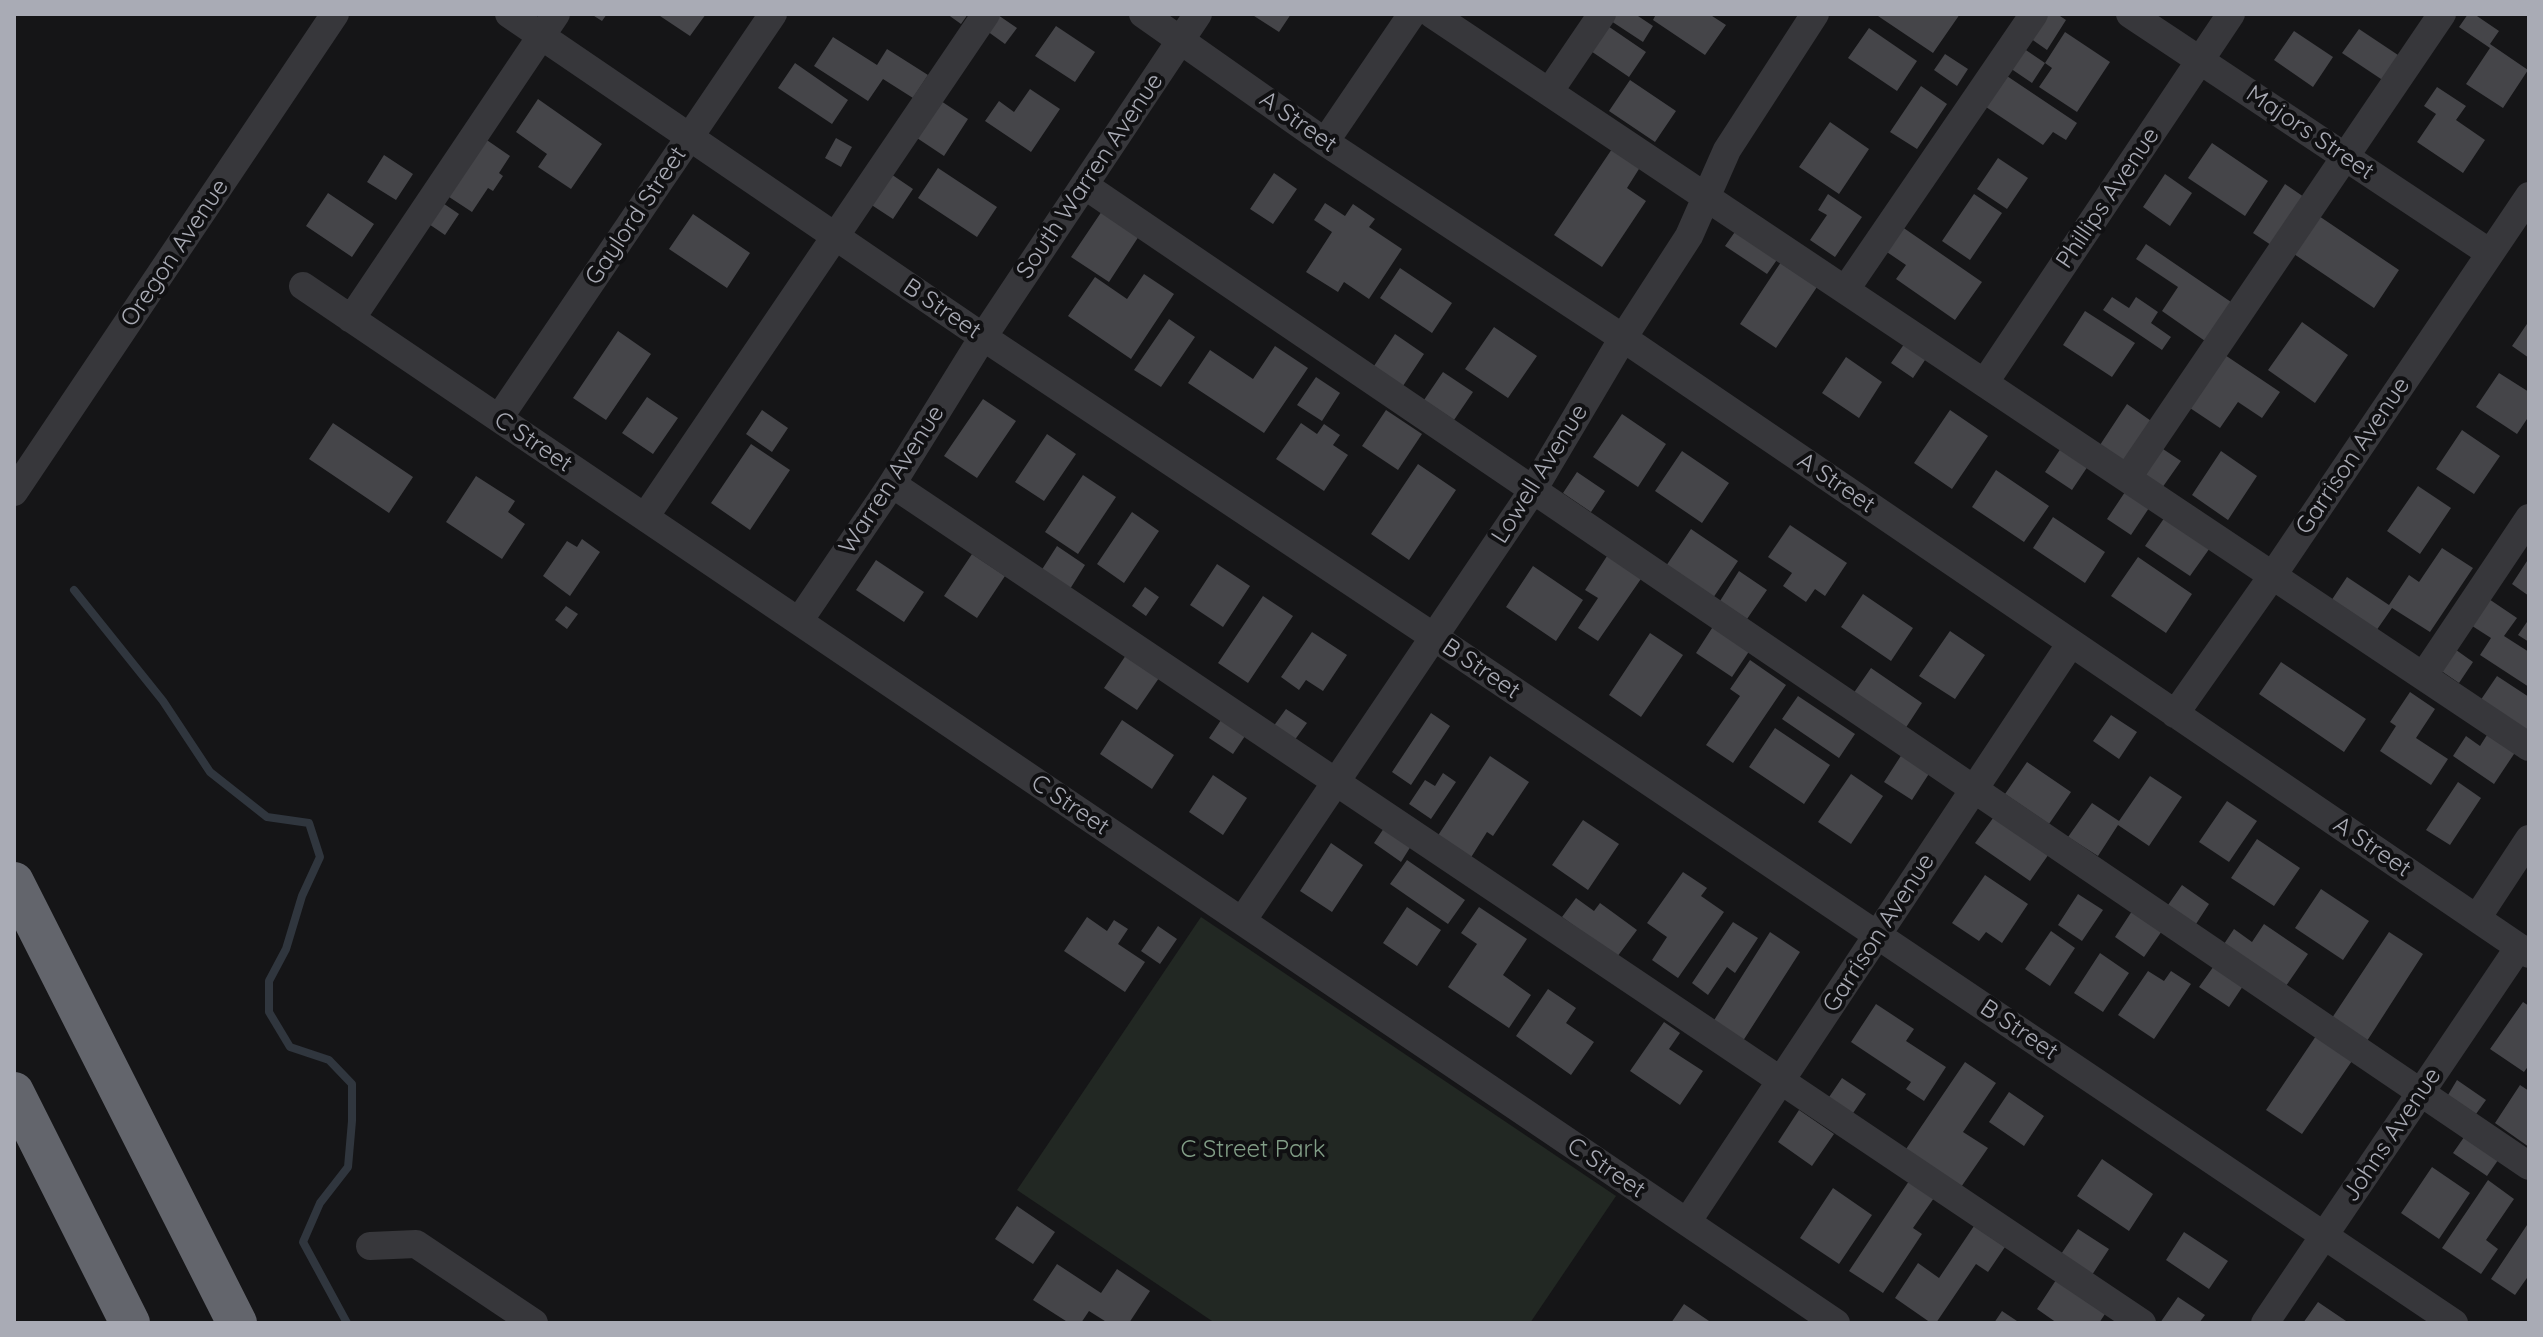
<!DOCTYPE html>
<style>
body{margin:0}
#map{position:relative;width:2543px;height:1337px;overflow:hidden;background:#151517;font-family:Quicksand,sans-serif}
canvas{display:block}
.frame{position:absolute;inset:0;border:16px solid #a9abb5;pointer-events:none}
</style>
<div id="map">
<canvas width="2543" height="1337"></canvas>
<div class="frame"></div>
</div>
<script>
const c = document.querySelector('canvas').getContext('2d');
c.lineJoin = 'round';
function paint(path, color) {
  c.fillStyle = color;
  c.fill(path, 'evenodd');
}
function shape(rows) {
  const path = new Path2D();
  for (const r of rows) {
    path.moveTo(r[0], r[1]);
    for (let i = 2; i < r.length; i += 2) path.lineTo(r[i], r[i + 1]);
  }
  return path;
}
function stroke(path, color, width, dash) {
  c.strokeStyle = color;
  c.lineWidth = width;
  c.lineCap = dash ? 'butt' : 'round';
  c.setLineDash(dash || []);
  c.stroke(path);
}
function label(font, color, halo, rows, align = 'center') {
  c.font = font + ' Quicksand,sans-serif';
  c.lineWidth = 8;
  c.setLineDash([]);
  c.textBaseline = 'middle';
  c.strokeStyle = halo;
  c.fillStyle = color;
  for (const [text, x, y, turn = 0] of rows) {
    c.save();
    c.translate(x, y);
    c.rotate((+turn || 0) * Math.PI / 180);
    c.textAlign = isNaN(turn) ? turn : align;
    if (halo) c.strokeText(text, 0, 0);
    c.fillText(text, 0, 0);
    c.restore();
  }
}
const green = shape([
 [1201,917,1616,1196,1530,1323,1215,1323,1017,1190]
]);
const stream = shape([
 [74,590,163,701,210,772,267,817,309,823,320,857,302,896,286,949,269,981,269,1012,290,1047,329,1060,352,1084,352,1121,348,1167,320,1203,303,1242,347,1323]
]);
const building = shape([
 [591,14,607,14,602,21],
 [657,14,706,14,690,36],
 [947,14,968,14,961,24],
 [1251,14,1291,14,1279,32],
 [1616,14,1635,14,1653,26,1643,42,1611,21],
 [1656,14,1709,14,1726,25,1705,55,1653,20],
 [1879,14,1960,14,1933,53,1878,16],
 [2042,14,2057,14,2066,20,2047,50,2027,36],
 [2468,14,2474,14,2499,31,2490,44,2528,70,2503,108,2466,84,2490,48,2459,27],
 [998,15,1017,28,1005,44,987,31],
 [1602,22,1646,52,1629,77,1585,47],
 [1056,26,1095,52,1075,82,1035,56],
 [1869,28,1917,61,1897,91,1848,58],
 [2359,29,2404,59,2387,83,2342,53],
 [2294,31,2333,57,2313,87,2274,60],
 [2065,32,2110,62,2077,112,2039,87,2052,68,2045,63],
 [833,37,877,65,887,49,928,75,913,98,883,79,868,101,814,66],
 [2020,46,2045,63,2032,83,2007,66],
 [1945,54,1968,69,1957,86,1934,70],
 [795,63,848,100,832,124,778,88],
 [2001,72,2077,123,2066,140,2053,132,2043,145,1980,103],
 [1630,80,1676,111,1655,142,1609,111],
 [1921,86,1947,104,1917,149,1890,132],
 [2437,87,2466,106,2456,120,2485,140,2463,173,2417,142,2436,114,2424,106],
 [1030,89,1060,109,1031,152,985,121,999,101,1014,112],
 [538,99,602,144,571,189,538,167,547,154,516,132],
 [938,99,968,119,944,156,914,136],
 [1830,122,1869,149,1839,194,1799,167],
 [481,136,510,156,499,173,503,176,493,191,488,188,472,212,443,193],
 [836,138,852,147,841,167,825,158],
 [1616,143,1644,161,1627,188,1646,201,1602,267,1554,235],
 [2212,143,2268,181,2245,216,2188,178],
 [384,155,413,174,396,200,367,182],
 [1998,158,2028,178,2007,209,1977,189],
 [938,168,997,207,977,237,918,198],
 [888,172,913,189,893,219,867,202],
 [1274,173,1297,189,1273,224,1250,209],
 [2165,174,2192,193,2170,226,2143,207],
 [2285,184,2304,197,2271,245,2253,233],
 [328,193,374,224,352,257,306,226],
 [1828,194,1862,217,1835,257,1810,240,1827,215,1818,210],
 [1974,194,2002,213,1970,260,1942,241],
 [434,197,459,214,445,235,420,218],
 [1325,203,1345,216,1353,204,1375,219,1369,227,1402,249,1369,299,1344,282,1338,292,1306,272,1332,232,1314,220],
 [1102,211,1139,236,1109,282,1071,257],
 [2313,212,2399,270,2374,308,2288,250],
 [693,214,750,253,727,288,669,249],
 [1895,222,1982,282,1955,320,1896,279,1906,265,1878,246],
 [1739,226,1781,254,1767,274,1725,246],
 [2146,244,2231,302,2205,341,2162,311,2178,287,2136,259],
 [1781,262,1817,287,1776,348,1740,324],
 [1400,268,1452,303,1432,333,1380,298],
 [1144,274,1174,294,1131,359,1068,316,1095,277,1127,299],
 [2112,297,2129,308,2136,297,2158,312,2151,323,2171,337,2162,350,2103,310],
 [2085,311,2135,343,2112,377,2063,345],
 [1169,319,1195,337,1161,387,1134,370],
 [2529,321,2529,358,2512,346],
 [2302,322,2348,355,2315,403,2268,370],
 [1494,327,1537,356,1508,398,1465,369],
 [618,331,651,354,606,420,573,398],
 [1395,334,1424,354,1401,389,1372,369],
 [1907,340,1929,354,1913,378,1891,363],
 [1275,346,1308,368,1264,433,1188,383,1210,350,1253,379],
 [2219,351,2280,392,2262,418,2238,402,2220,428,2184,404],
 [1846,357,1882,382,1859,418,1822,393],
 [1443,372,1473,392,1454,420,1424,400],
 [2499,373,2529,392,2529,416,2517,434,2476,407],
 [1316,377,1340,393,1322,421,1297,405],
 [647,397,678,418,653,454,622,433],
 [983,399,1016,421,977,478,944,456],
 [2127,404,2154,423,2125,466,2098,448],
 [762,410,788,428,772,452,746,434],
 [1386,410,1422,434,1398,470,1362,446],
 [1950,410,1988,436,1952,489,1914,463],
 [1622,414,1666,444,1638,487,1593,457],
 [333,423,413,477,389,513,309,459],
 [1301,423,1317,434,1324,424,1340,435,1333,445,1348,455,1324,491,1276,459],
 [2462,430,2500,456,2474,494,2436,469],
 [1047,434,1076,454,1044,501,1015,482],
 [751,444,790,470,750,530,711,503],
 [2063,445,2090,463,2072,490,2045,472],
 [2157,445,2181,461,2162,488,2138,472],
 [1682,451,1729,483,1702,523,1655,491],
 [2221,451,2257,476,2228,520,2192,495],
 [1418,464,1456,490,1409,560,1371,534],
 [1996,470,2049,506,2024,542,1972,507],
 [1577,472,1605,491,1591,512,1563,493],
 [1083,475,1116,497,1078,554,1045,532],
 [476,476,515,501,508,512,525,524,502,559,446,522],
 [2418,486,2451,508,2420,554,2387,531],
 [2127,489,2151,505,2131,535,2107,519],
 [1132,512,1159,531,1124,583,1097,564],
 [2167,514,2212,545,2190,576,2145,546],
 [2053,517,2105,552,2085,583,2033,548],
 [1790,525,1847,563,1825,596,1815,589,1806,602,1783,586,1792,573,1768,557],
 [1691,529,1738,561,1713,598,1666,566],
 [582,539,600,552,570,596,543,576,567,541,577,547],
 [1057,546,1085,565,1070,589,1041,571],
 [2442,548,2473,568,2430,632,2392,608,2376,631,2331,601,2347,577,2389,605,2409,575,2419,582],
 [1609,553,1643,576,1598,641,1578,628,1598,598,1585,590],
 [972,554,1005,576,977,618,944,596],
 [2138,557,2192,594,2166,633,2111,596],
 [2529,558,2529,596,2512,584],
 [876,560,924,592,904,622,856,590],
 [1217,564,1250,586,1223,627,1190,605],
 [1533,566,1583,600,1556,641,1506,607],
 [1739,571,1767,590,1747,619,1720,601],
 [1145,587,1159,597,1146,616,1132,606],
 [1863,594,1913,628,1891,661,1841,627],
 [2483,595,2517,618,2504,636,2529,652,2529,687,2480,655,2491,638,2466,622],
 [1263,596,1293,616,1248,683,1218,663],
 [566,606,578,614,567,629,555,620],
 [2529,619,2529,642,2518,635],
 [1714,625,1750,650,1732,677,1696,653],
 [1950,631,1985,655,1955,699,1919,676],
 [1312,632,1347,655,1323,691,1306,680,1299,690,1281,677],
 [1650,633,1683,655,1641,717,1609,695],
 [2452,647,2473,662,2459,683,2437,668],
 [1126,655,1159,678,1137,710,1104,688],
 [1750,660,1786,685,1733,763,1706,745,1740,696,1730,689],
 [2281,662,2366,719,2344,752,2259,694],
 [1871,668,1922,703,1905,729,1853,694],
 [2497,676,2529,697,2529,732,2480,701],
 [2410,692,2435,709,2416,738,2448,759,2431,785,2380,751,2396,726,2390,722],
 [1798,696,1855,734,1839,758,1782,719],
 [1286,709,1307,723,1294,741,1273,727],
 [1431,713,1450,726,1411,785,1392,772],
 [2111,715,2137,732,2119,759,2093,741],
 [1122,720,1174,755,1152,789,1100,754],
 [1221,720,1245,736,1233,754,1209,738],
 [2492,727,2520,745,2494,784,2453,756,2466,736,2480,746],
 [1775,728,1830,765,1804,804,1749,767],
 [1904,751,1932,769,1912,800,1884,782],
 [1490,756,1529,782,1493,836,1487,832,1470,859,1437,837],
 [2027,762,2071,792,2049,824,2005,794],
 [1443,773,1456,782,1431,819,1409,804,1425,780,1435,786],
 [1851,774,1883,796,1851,844,1818,822],
 [1213,775,1247,798,1223,835,1189,812],
 [2150,776,2182,797,2149,846,2118,825,2098,856,2068,837,2092,803,2119,821],
 [2458,782,2481,798,2450,845,2426,830],
 [2227,801,2257,821,2229,862,2199,842],
 [1996,814,2051,851,2030,881,1975,843],
 [1583,820,1619,844,1588,890,1552,865],
 [1384,828,1411,846,1401,862,1374,843],
 [2257,839,2300,868,2274,906,2231,878],
 [1331,843,1363,865,1332,912,1300,891],
 [1407,860,1465,900,1448,924,1390,884],
 [1683,872,1707,888,1701,896,1724,912,1678,978,1652,960,1667,937,1647,923],
 [1985,875,2028,904,2002,943,1986,932,1979,941,1952,923],
 [2182,885,2209,904,2196,924,2168,905],
 [2321,889,2369,921,2343,960,2295,928],
 [2078,894,2103,910,2082,941,2058,925],
 [1576,898,1594,911,1600,903,1637,930,1617,957,1562,917],
 [1407,907,1441,930,1417,966,1383,943],
 [1479,907,1527,939,1503,975,1531,995,1509,1028,1448,987,1477,944,1461,933],
 [2134,908,2164,928,2144,957,2115,937],
 [1087,917,1107,931,1114,920,1128,929,1118,944,1145,962,1125,992,1064,951],
 [1733,922,1758,938,1735,973,1727,967,1708,995,1692,983],
 [2264,924,2308,954,2286,986,2224,944,2234,929,2252,942],
 [1158,926,1177,939,1160,964,1141,951],
 [2051,931,2075,948,2050,986,2025,969],
 [1770,932,1800,952,1741,1044,1711,1025],
 [2389,932,2423,954,2367,1041,2332,1018],
 [2100,953,2129,973,2103,1012,2074,993],
 [2216,963,2245,983,2229,1007,2199,987],
 [2148,971,2164,981,2171,971,2191,984,2154,1039,2118,1015],
 [1548,989,1576,1008,1566,1023,1594,1042,1571,1075,1516,1036],
 [2523,1002,2529,1006,2529,1065,2524,1072,2490,1049],
 [1876,1004,1914,1029,1906,1041,1946,1067,1924,1101,1906,1089,1911,1082,1851,1042],
 [1664,1022,1680,1033,1669,1049,1703,1071,1680,1105,1630,1071],
 [2318,1033,2354,1058,2302,1134,2266,1110],
 [1965,1062,1996,1083,1963,1132,1988,1148,1959,1190,1904,1152],
 [1842,1078,1866,1094,1849,1119,1825,1103],
 [2457,1080,2486,1100,2476,1114,2448,1095],
 [2520,1085,2529,1091,2529,1147,2495,1123],
 [2009,1092,2044,1116,2024,1146,1989,1122],
 [1799,1110,1834,1134,1812,1166,1778,1142],
 [2469,1130,2503,1153,2487,1176,2453,1153],
 [2102,1159,2153,1194,2129,1231,2077,1196],
 [2432,1167,2470,1193,2439,1239,2401,1213],
 [2488,1180,2514,1199,2486,1240,2498,1249,2481,1274,2442,1248],
 [1909,1181,1934,1198,1913,1228,1922,1234,1883,1293,1849,1271],
 [1833,1188,1872,1215,1839,1264,1800,1238],
 [1017,1206,1055,1232,1033,1264,995,1239],
 [2529,1222,2529,1275,2515,1295,2491,1279],
 [1974,1226,2005,1247,1988,1272,1976,1264,1936,1323,1931,1323,1895,1298,1918,1263,1939,1278],
 [2078,1229,2109,1249,2090,1278,2059,1257],
 [2184,1232,2228,1261,2209,1289,2166,1260],
 [1057,1264,1101,1293,1117,1269,1150,1291,1129,1323,1108,1323,1089,1311,1081,1323,1069,1323,1033,1300],
 [2056,1280,2105,1314,2099,1323,2057,1323,2037,1309],
 [2178,1297,2205,1315,2199,1323,2160,1323],
 [2318,1302,2349,1323,2303,1323],
 [1684,1304,1712,1323,1671,1323],
 [2002,1311,2020,1323,1994,1323]
]);
const minor = shape([
 [509,14,983,337,1434,637,2454,1323],
 [1143,14,1325,142,1623,338,2529,954],
 [1432,14,2529,747],
 [2130,14,2490,253],
 [1549,92,1602,14],
 [1325,142,1412,14],
 [1084,185,2529,1166],
 [303,286,1836,1323],
 [1846,289,2034,14],
 [351,319,556,14],
 [1985,382,2231,14],
 [499,418,773,14],
 [2128,477,2442,14],
 [892,484,2142,1323],
 [14,492,335,14],
 [645,517,986,14],
 [799,621,892,484,983,337,1198,14],
 [2424,675,2529,518],
 [2175,714,2273,575,2529,196],
 [2477,918,2529,839],
 [1242,921,1533,490,1623,338,1689,236,1727,150,1815,14],
 [1687,1222,2071,643],
 [370,1246,416,1244,534,1323],
 [2265,1323,2519,947]
]);
const highway = shape([
 [14,882,237,1323],
 [14,1092,130,1323]
]);
const streetNames = [
 ["A Street",1298,122,35],
 ["Majors Street",2310,133,34],
 ["South Warren Avenue",1090,176,-56],
 ["Phillips Avenue",2108,198,-56],
 ["Gaylord Street",636,216,-56],
 ["Oregon Avenue",175,253,-56],
 ["B Street",942,309,34],
 ["C Street",533,442,34],
 ["Garrison Avenue",2353,456,-56],
 ["Lowell Avenue",1540,474,-58],
 ["Warren Avenue",892,480,-57],
 ["A Street",1836,483,34],
 ["B Street",1481,669,34],
 ["C Street",1070,805,34],
 ["A Street",2372,847,34],
 ["Garrison Avenue",1879,933,-57],
 ["B Street",2019,1030,34],
 ["Johns Avenue",2392,1135,-56],
 ["C Street",1606,1168,34]
];
const parkNames = [
 ["C Street Park",1253,1150]
];
paint(green, '#222823');
stroke(stream, '#30363e', 8);
paint(building, '#454549');
stroke(minor, '#37373b', 28);
stroke(highway, '#63656c', 40);
label('24px', '#a9abb5', '#101012', streetNames);
label('24px', '#829e87', '#101012', parkNames);
</script>
